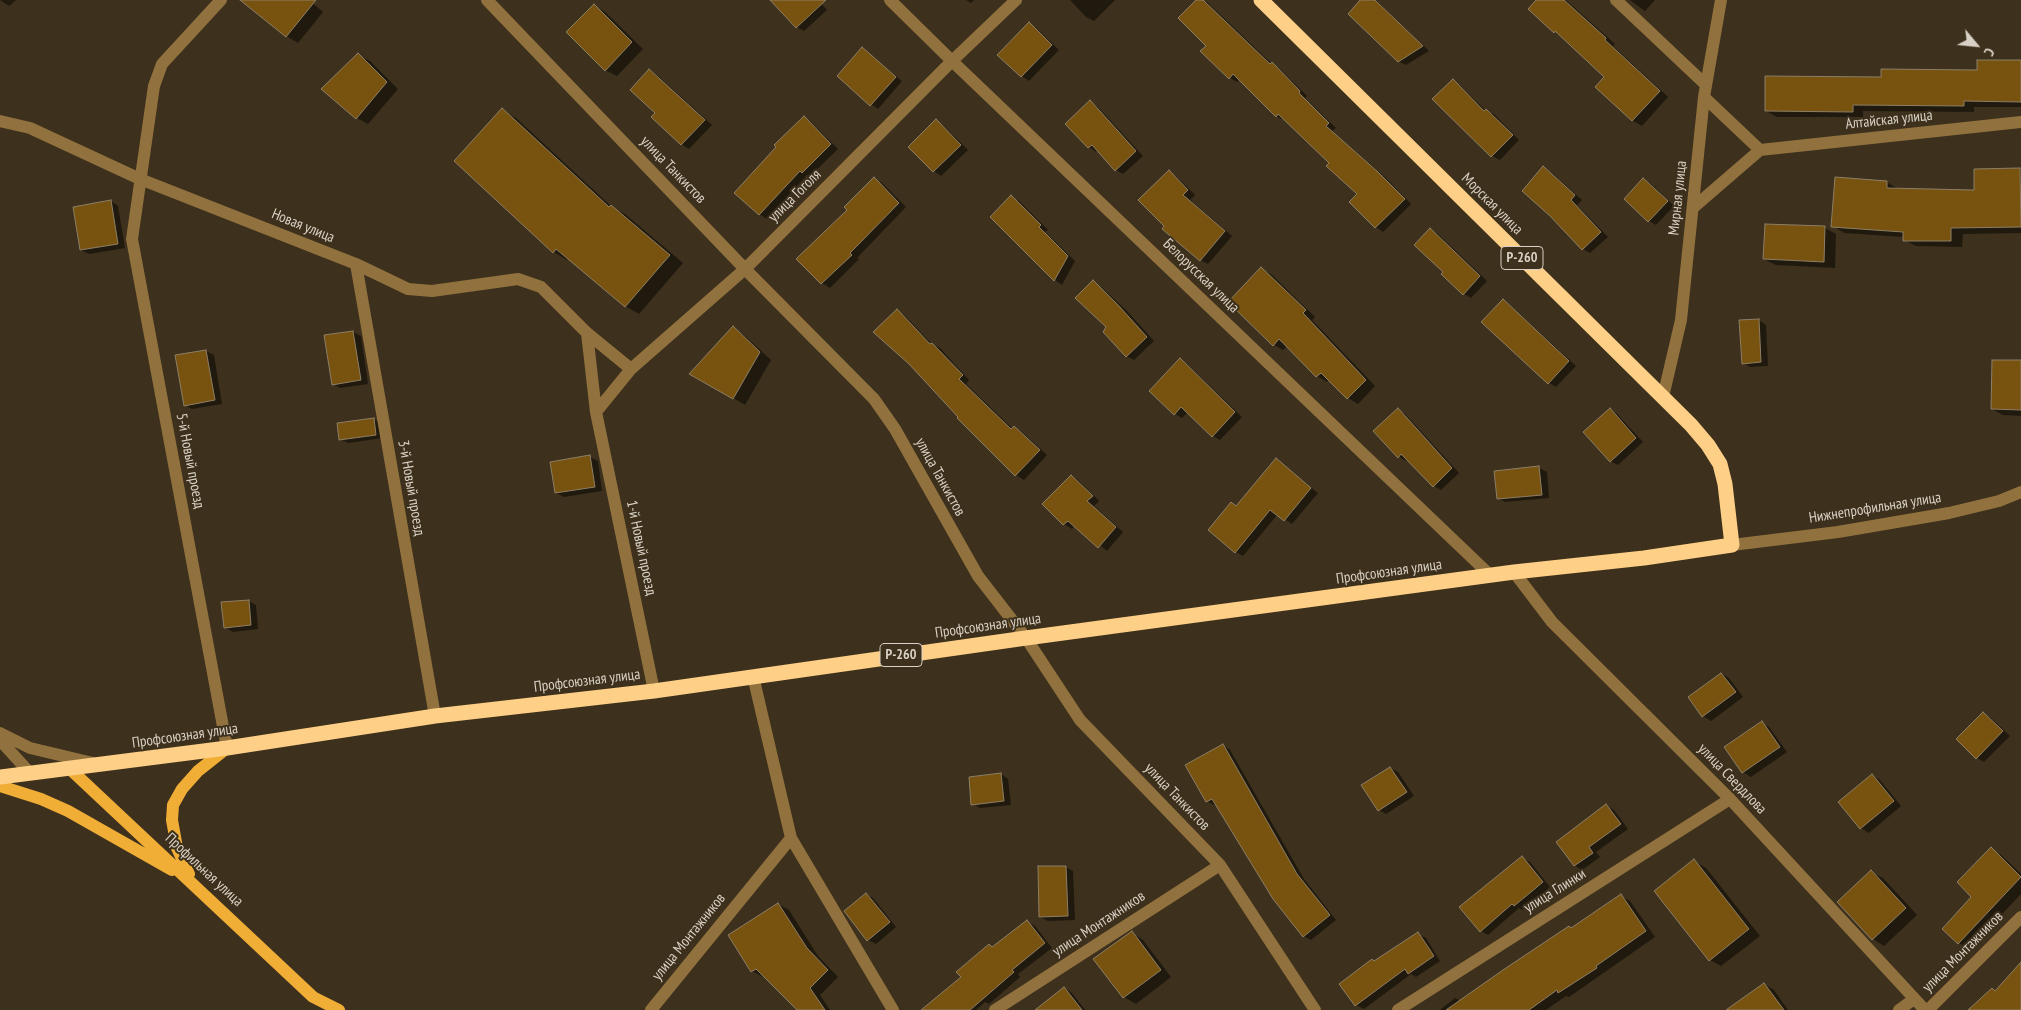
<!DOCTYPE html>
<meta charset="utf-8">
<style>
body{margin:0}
#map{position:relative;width:2021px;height:1010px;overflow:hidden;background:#3d301c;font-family:"PT Sans Narrow",sans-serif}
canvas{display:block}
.north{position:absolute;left:1951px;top:20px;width:50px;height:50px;-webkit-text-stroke:4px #3d301c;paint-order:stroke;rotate:118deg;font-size:14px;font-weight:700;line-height:20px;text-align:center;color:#d9d1c5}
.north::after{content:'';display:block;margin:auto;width:18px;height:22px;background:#d9d1c5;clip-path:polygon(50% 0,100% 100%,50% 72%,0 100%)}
</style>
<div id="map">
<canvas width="2021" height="1010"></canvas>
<div class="north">С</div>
</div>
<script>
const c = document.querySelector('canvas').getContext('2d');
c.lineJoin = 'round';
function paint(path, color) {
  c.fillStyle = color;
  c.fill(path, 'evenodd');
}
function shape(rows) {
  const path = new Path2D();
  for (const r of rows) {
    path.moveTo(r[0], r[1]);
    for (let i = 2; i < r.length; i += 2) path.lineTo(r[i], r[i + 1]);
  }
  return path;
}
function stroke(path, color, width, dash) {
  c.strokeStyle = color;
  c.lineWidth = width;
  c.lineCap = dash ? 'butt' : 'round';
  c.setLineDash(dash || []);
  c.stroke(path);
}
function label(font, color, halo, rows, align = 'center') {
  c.font = font + ' "PT Sans Narrow",sans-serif';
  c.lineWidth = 4;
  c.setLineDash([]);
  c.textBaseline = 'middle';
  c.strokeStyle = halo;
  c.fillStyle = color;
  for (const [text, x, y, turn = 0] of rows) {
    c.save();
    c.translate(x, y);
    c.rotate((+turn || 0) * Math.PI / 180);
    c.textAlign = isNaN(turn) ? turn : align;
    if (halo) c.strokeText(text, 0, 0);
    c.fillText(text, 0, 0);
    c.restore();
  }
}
const shadow = shape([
 [0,0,16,0,9,6],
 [249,0,309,0,323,12,298,43,286,36],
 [771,0,818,0,827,10,804,31,797,27],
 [966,0,974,0,971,3],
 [1070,0,1115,0,1094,21,1086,17],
 [1197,0,1207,2,1272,64,1279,68,1307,96,1305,98,1336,128,1332,131,1386,178,1411,204,1383,232,1376,227,1351,202,1359,194,1331,163,1285,119,1284,120,1276,116,1240,79,1237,82,1230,78,1207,46],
 [1362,0,1376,0,1429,51,1406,65,1398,61],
 [1538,0,1566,0,1615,44,1613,46,1668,97,1642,126,1632,120,1605,77,1562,36,1530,9],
 [1630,0,1655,0,1645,11],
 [594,5,605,12,643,49,617,76,605,70],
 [1029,24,1036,28,1059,50,1029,81,1022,76,999,55],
 [862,49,902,81,878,109,871,104],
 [358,55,370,61,398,89,368,124,357,118],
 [2021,62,2021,107,1974,107,1974,112,1863,111,1863,117,1777,117,1766,111,1882,78,1978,71],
 [649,70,657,75,712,125,689,149,681,144,657,113],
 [1453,81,1460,85,1486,111,1494,114,1519,140,1500,160,1492,156],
 [1090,102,1097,106,1143,156,1123,174,1116,170,1098,150,1096,152,1089,147,1067,124],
 [502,110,516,118,613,208,625,214,683,263,639,314,625,306,569,258,567,260,554,252],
 [804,117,811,122,838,149,810,176,807,175,767,219,759,214],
 [936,121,943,125,968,150,941,176,934,171,909,147],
 [1543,168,1551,172,1582,200,1577,205,1608,237,1590,253,1583,249],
 [1975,170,2021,170,2021,233,1963,234,1962,247,1916,246,1904,240,1904,237,1844,233,1833,226,1887,182,1898,189,1975,191],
 [1169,172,1176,176,1195,195,1190,200,1232,236,1208,264,1200,260,1166,226],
 [874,179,882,183,906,207,857,258,859,259,830,288,822,283,798,259,849,210],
 [1643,180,1651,184,1674,206,1656,225,1649,221],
 [1011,197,1019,201,1048,230,1045,232,1075,261,1062,285,1055,280,991,217],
 [111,201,118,206,125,248,89,254,81,250],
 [1766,225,1825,228,1836,234,1835,268,1776,265,1764,259],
 [1430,229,1438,234,1487,281,1471,298,1464,294,1445,272],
 [1261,269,1271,274,1315,317,1312,320,1375,386,1358,404,1348,398,1329,379,1327,382,1317,376,1288,346,1283,350,1274,345],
 [1093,282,1100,286,1127,311,1154,341,1134,360,1126,356],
 [1503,300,1510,305,1576,366,1556,387,1549,383],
 [897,311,904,315,932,344,940,348,969,380,966,384,1013,429,1015,428,1022,432,1047,455,1024,480,1016,475,958,418,960,417],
 [1759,320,1766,325,1768,366,1750,367,1743,363],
 [733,328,744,335,771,360,745,405,691,373],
 [353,332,361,336,368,384,340,388,333,384,325,336],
 [206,351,214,355,222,404,192,409,185,405],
 [1180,360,1187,364,1242,417,1220,440,1213,436,1188,412,1182,418,1175,414],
 [2021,362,2021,416,2003,415,1992,409],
 [1610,409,1617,414,1643,442,1618,465,1610,461],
 [1398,410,1405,414,1459,473,1441,490,1434,486,1408,459,1406,461,1399,457],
 [374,419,381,424,383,438,348,443,340,439],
 [590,457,598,461,602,491,564,497,556,493],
 [1276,460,1318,493,1292,524,1278,514,1243,556,1236,552,1237,507],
 [1539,468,1547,472,1549,498,1505,502,1498,498],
 [1072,476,1079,481,1099,501,1094,506,1123,532,1107,551,1075,525,1072,529,1064,524,1044,504],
 [249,601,256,605,258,629,233,632,225,627],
 [1722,674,1729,678,1743,697,1711,721,1703,716,1690,698],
 [1983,713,1991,718,2010,736,1984,762,1977,758],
 [1762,723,1769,727,1787,752,1751,777,1743,772,1726,747],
 [1223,745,1230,750,1304,879,1336,920,1311,940,1303,936,1217,804,1214,805,1207,801],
 [1390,768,1398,772,1414,796,1386,814,1379,810],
 [1001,774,1008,779,1011,805,980,808,973,804],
 [1872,775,1880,780,1901,806,1869,833,1861,828,1840,802],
 [1607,806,1614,810,1628,829,1596,852,1600,857,1582,870,1575,866,1558,842],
 [1991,849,2001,855,2021,874,2021,894,1969,949,1959,943,1944,929,1973,897],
 [1522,858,1530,862,1550,887,1522,910,1519,908,1488,935,1481,931],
 [1694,861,1706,868,1760,936,1721,966,1710,960],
 [1066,867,1073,871,1075,920,1048,921,1040,917],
 [1871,872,1883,878,1917,915,1884,946,1873,939],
 [866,894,873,898,896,927,876,944,868,940],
 [1621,896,1630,901,1655,937,1569,997,1566,996,1546,1010,1440,1010,1455,998,1461,1001],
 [778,904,789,910,818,956,838,977,820,995,830,1010,798,1010,765,976,763,977,752,971],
 [1027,922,1035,926,1052,948,1018,974,1020,977,989,1004,985,1002,976,1010,923,1010,962,977,989,945,994,948],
 [1132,933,1143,940,1171,977,1136,1004,1124,997],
 [1418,934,1426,938,1440,961,1416,977,1411,974,1364,1009,1356,1005,1375,962],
 [1764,984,1774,990,1788,1010,1741,1010],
 [1064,988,1072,993,1085,1010,1037,1010]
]);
const building = shape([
 [240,0,316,0,286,37,240,0],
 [770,0,826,0,796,28,770,0],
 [1196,0,1203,0,1270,64,1272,62,1300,91,1299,93,1329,123,1326,126,1378,172,1405,199,1375,228,1349,202,1357,194,1326,166,1329,163,1278,114,1276,117,1233,74,1229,79,1200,51,1206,46,1178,18,1196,0],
 [1360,0,1375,0,1423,46,1398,62,1348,14,1360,0],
 [1536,0,1564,0,1606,38,1605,40,1660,91,1632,121,1595,87,1604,77,1555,31,1554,33,1528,9,1536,0],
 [594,4,632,42,605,71,566,32,594,4],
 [1029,22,1052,45,1021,77,997,55,1029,22],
 [862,47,896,77,870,106,837,76,862,47],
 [358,53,387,82,356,119,321,89,358,53],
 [1977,60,2021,60,2021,102,1964,101,1964,106,1853,105,1853,112,1765,111,1765,76,1881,77,1881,69,1977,70,1977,60],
 [649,69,705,120,681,145,651,117,655,113,630,90,649,69],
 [1453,79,1484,111,1486,109,1513,135,1491,157,1432,99,1453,79],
 [1090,100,1136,151,1115,171,1092,145,1088,148,1065,124,1090,100],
 [502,108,609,207,611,205,670,255,625,307,556,249,553,253,454,161,502,108],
 [804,116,831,144,802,173,800,171,759,215,734,193,776,147,774,145,804,116],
 [936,119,961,145,933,172,908,147,936,119],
 [1543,166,1575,195,1571,200,1601,232,1582,250,1550,216,1522,191,1543,166],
 [2020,168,2021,227,1951,228,1951,241,1903,241,1903,232,1831,227,1835,177,1887,181,1887,188,1974,190,1974,169,2020,168],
 [1169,170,1188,190,1183,195,1225,231,1200,261,1162,229,1164,226,1138,200,1169,170],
 [874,177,899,203,850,253,852,255,821,284,796,259,847,210,844,207,874,177],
 [1643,178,1668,201,1648,222,1624,199,1643,178],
 [1011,195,1041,225,1039,227,1068,256,1054,281,990,217,1011,195],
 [111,200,118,244,80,250,73,207,111,200],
 [1765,224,1825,226,1824,262,1763,259,1765,224],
 [1430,228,1480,276,1463,295,1441,274,1443,272,1414,245,1430,228],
 [1261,267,1306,310,1303,313,1366,380,1347,399,1321,373,1316,377,1279,339,1273,346,1228,302,1261,267],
 [1093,280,1119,306,1147,337,1126,357,1103,332,1106,327,1075,298,1093,280],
 [1503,299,1569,361,1548,384,1481,322,1503,299],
 [897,309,930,344,932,343,963,375,959,379,1011,429,1014,426,1040,450,1015,476,957,418,958,417,909,364,873,332,897,309],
 [1759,319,1761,362,1742,364,1739,320,1759,319],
 [733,326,760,352,733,399,689,374,733,326],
 [353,331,361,380,332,385,324,335,353,331],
 [206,350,215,400,184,406,175,355,206,350],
 [1180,358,1235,412,1212,437,1181,407,1174,415,1149,391,1180,358],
 [1992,360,2021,360,2021,410,1991,409,1992,360],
 [1398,408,1452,468,1433,487,1401,454,1398,458,1373,431,1398,408],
 [1610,408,1636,438,1610,462,1583,432,1610,408],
 [374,418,376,435,339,440,337,423,374,418],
 [590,455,595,487,555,493,550,462,590,455],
 [1276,458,1311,488,1284,521,1270,510,1235,553,1208,530,1231,502,1236,506,1276,458],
 [1539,466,1542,495,1497,499,1494,471,1539,466],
 [1071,475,1093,496,1087,501,1116,527,1098,548,1068,521,1063,525,1042,504,1071,475],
 [249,600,251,625,224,628,221,602,249,600],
 [1721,673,1736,692,1702,717,1688,697,1721,673],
 [1983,712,2003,731,1976,759,1956,739,1983,712],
 [1762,721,1780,747,1742,773,1724,747,1762,721],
 [1223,744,1297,874,1330,915,1303,937,1273,899,1212,799,1206,802,1185,765,1223,744],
 [1390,767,1407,792,1378,811,1361,785,1390,767],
 [1001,773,1004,801,971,805,969,777,1001,773],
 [1872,774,1894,801,1860,829,1838,802,1872,774],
 [1606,804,1621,824,1589,847,1593,853,1574,866,1556,842,1606,804],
 [1991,847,2021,877,1958,944,1942,929,1971,897,1957,882,1991,847],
 [1522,856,1543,882,1514,906,1512,904,1480,932,1459,907,1522,856],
 [1694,859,1749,929,1709,961,1654,891,1694,859],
 [1038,866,1066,866,1068,916,1039,917,1038,866],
 [1871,870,1906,908,1872,940,1837,902,1871,870],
 [866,893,890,922,867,941,844,911,866,893],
 [1621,894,1646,931,1596,966,1597,968,1558,993,1557,990,1529,1010,1446,1010,1503,970,1569,926,1571,928,1621,894],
 [778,903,807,948,828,970,810,988,825,1010,797,1010,756,969,751,972,728,935,778,903],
 [1027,920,1045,943,1012,970,1014,972,970,1010,921,1010,961,977,956,972,989,944,992,947,1027,920],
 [1132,931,1161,970,1123,998,1093,959,1132,931],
 [1418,932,1434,956,1408,974,1405,969,1355,1006,1339,984,1372,959,1374,961,1418,932],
 [2021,962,2021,1010,1968,1010,1992,988,1995,991,2021,962],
 [1764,983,1784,1010,1726,1010,1764,983],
 [1064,987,1082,1010,1035,1010,1064,987]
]);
const minor = shape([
 [221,0,162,64,154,86,132,239,227,748],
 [487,0,745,269,874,399,895,429,978,576,1026,638,1080,720,1220,865,1315,1010],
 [890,0,952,61,1490,575],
 [1616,0,1706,85],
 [1704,97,1760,150],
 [0,121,30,128,140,179,356,264,408,289,432,291,518,279,541,287,587,333,631,369],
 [1760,150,2021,122],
 [1694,207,1760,150],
 [356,264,435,716],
 [587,333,596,412,654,691],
 [1663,397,1681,320,1704,97,1721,0],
 [596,412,631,369,745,269,952,61,1016,0],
 [1732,545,1838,532,1949,513,1999,501,2021,492],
 [1514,572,1552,622,1730,799,1925,1010],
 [753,676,791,838,893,1010],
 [0,733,30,748,93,763],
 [0,740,29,772],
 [651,1010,791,838],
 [995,1010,1220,865],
 [1398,1010,1730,799],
 [1899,1010,1914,999],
 [1928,1010,2021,917]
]);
const major = shape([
 [70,769,313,997,339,1010],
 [0,786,41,799,68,811,172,870],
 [189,874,177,848,172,820,173,805,182,789,198,771,227,748]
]);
const highway = shape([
 [0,777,227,748,435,716,654,691,1026,638,1514,572,1644,558,1732,545,1725,484,1720,464,1708,445,1691,425,1261,0]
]);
const shields = [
 [1522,258,42],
 [901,655,42]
];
const shieldNames = [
 ["Р-260",1522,258],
 ["Р-260",901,655]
];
const streetNames = [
 ["Алтайская улица",1889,120,-6],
 ["улица Танкистов",673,170,46],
 ["улица Гоголя",795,196,-45],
 ["Мирная улица",1678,198,-84],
 ["Морская улица",1492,204,45],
 ["Новая улица",303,226,22],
 ["Белорусская улица",1201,276,44],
 ["5-й Новый проезд",190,461,79],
 ["улица Танкистов",940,477,61],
 ["3-й Новый проезд",411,488,80],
 ["Нижнепрофильная улица",1875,508,-9],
 ["1-й Новый проезд",641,548,78],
 ["Профсоюзная улица",1389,572,-8],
 ["Профсоюзная улица",988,626,-8],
 ["Профсоюзная улица",587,681,-7],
 ["Профсоюзная улица",185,736,-8],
 ["улица Свердлова",1732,779,46],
 ["улица Танкистов",1177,797,46],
 ["Профильная улица",204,870,43],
 ["улица Глинки",1555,891,-32],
 ["улица Монтажников",1099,924,-33],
 ["улица Монтажников",689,937,-51],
 ["улица Монтажников",1963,952,-45]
];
paint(shadow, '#0007');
paint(building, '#77530f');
stroke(building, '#8d7e67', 1);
stroke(minor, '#91723f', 12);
stroke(major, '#f0ae37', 12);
stroke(highway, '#fecf86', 15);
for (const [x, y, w] of shields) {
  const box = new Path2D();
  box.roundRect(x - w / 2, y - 11.5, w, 23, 4);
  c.fillStyle = '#3d301c';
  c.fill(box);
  stroke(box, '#d9d1c5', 1);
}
label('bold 14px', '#d9d1c5', null, shieldNames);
label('15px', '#d9d1c5', '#3d301c', streetNames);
</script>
